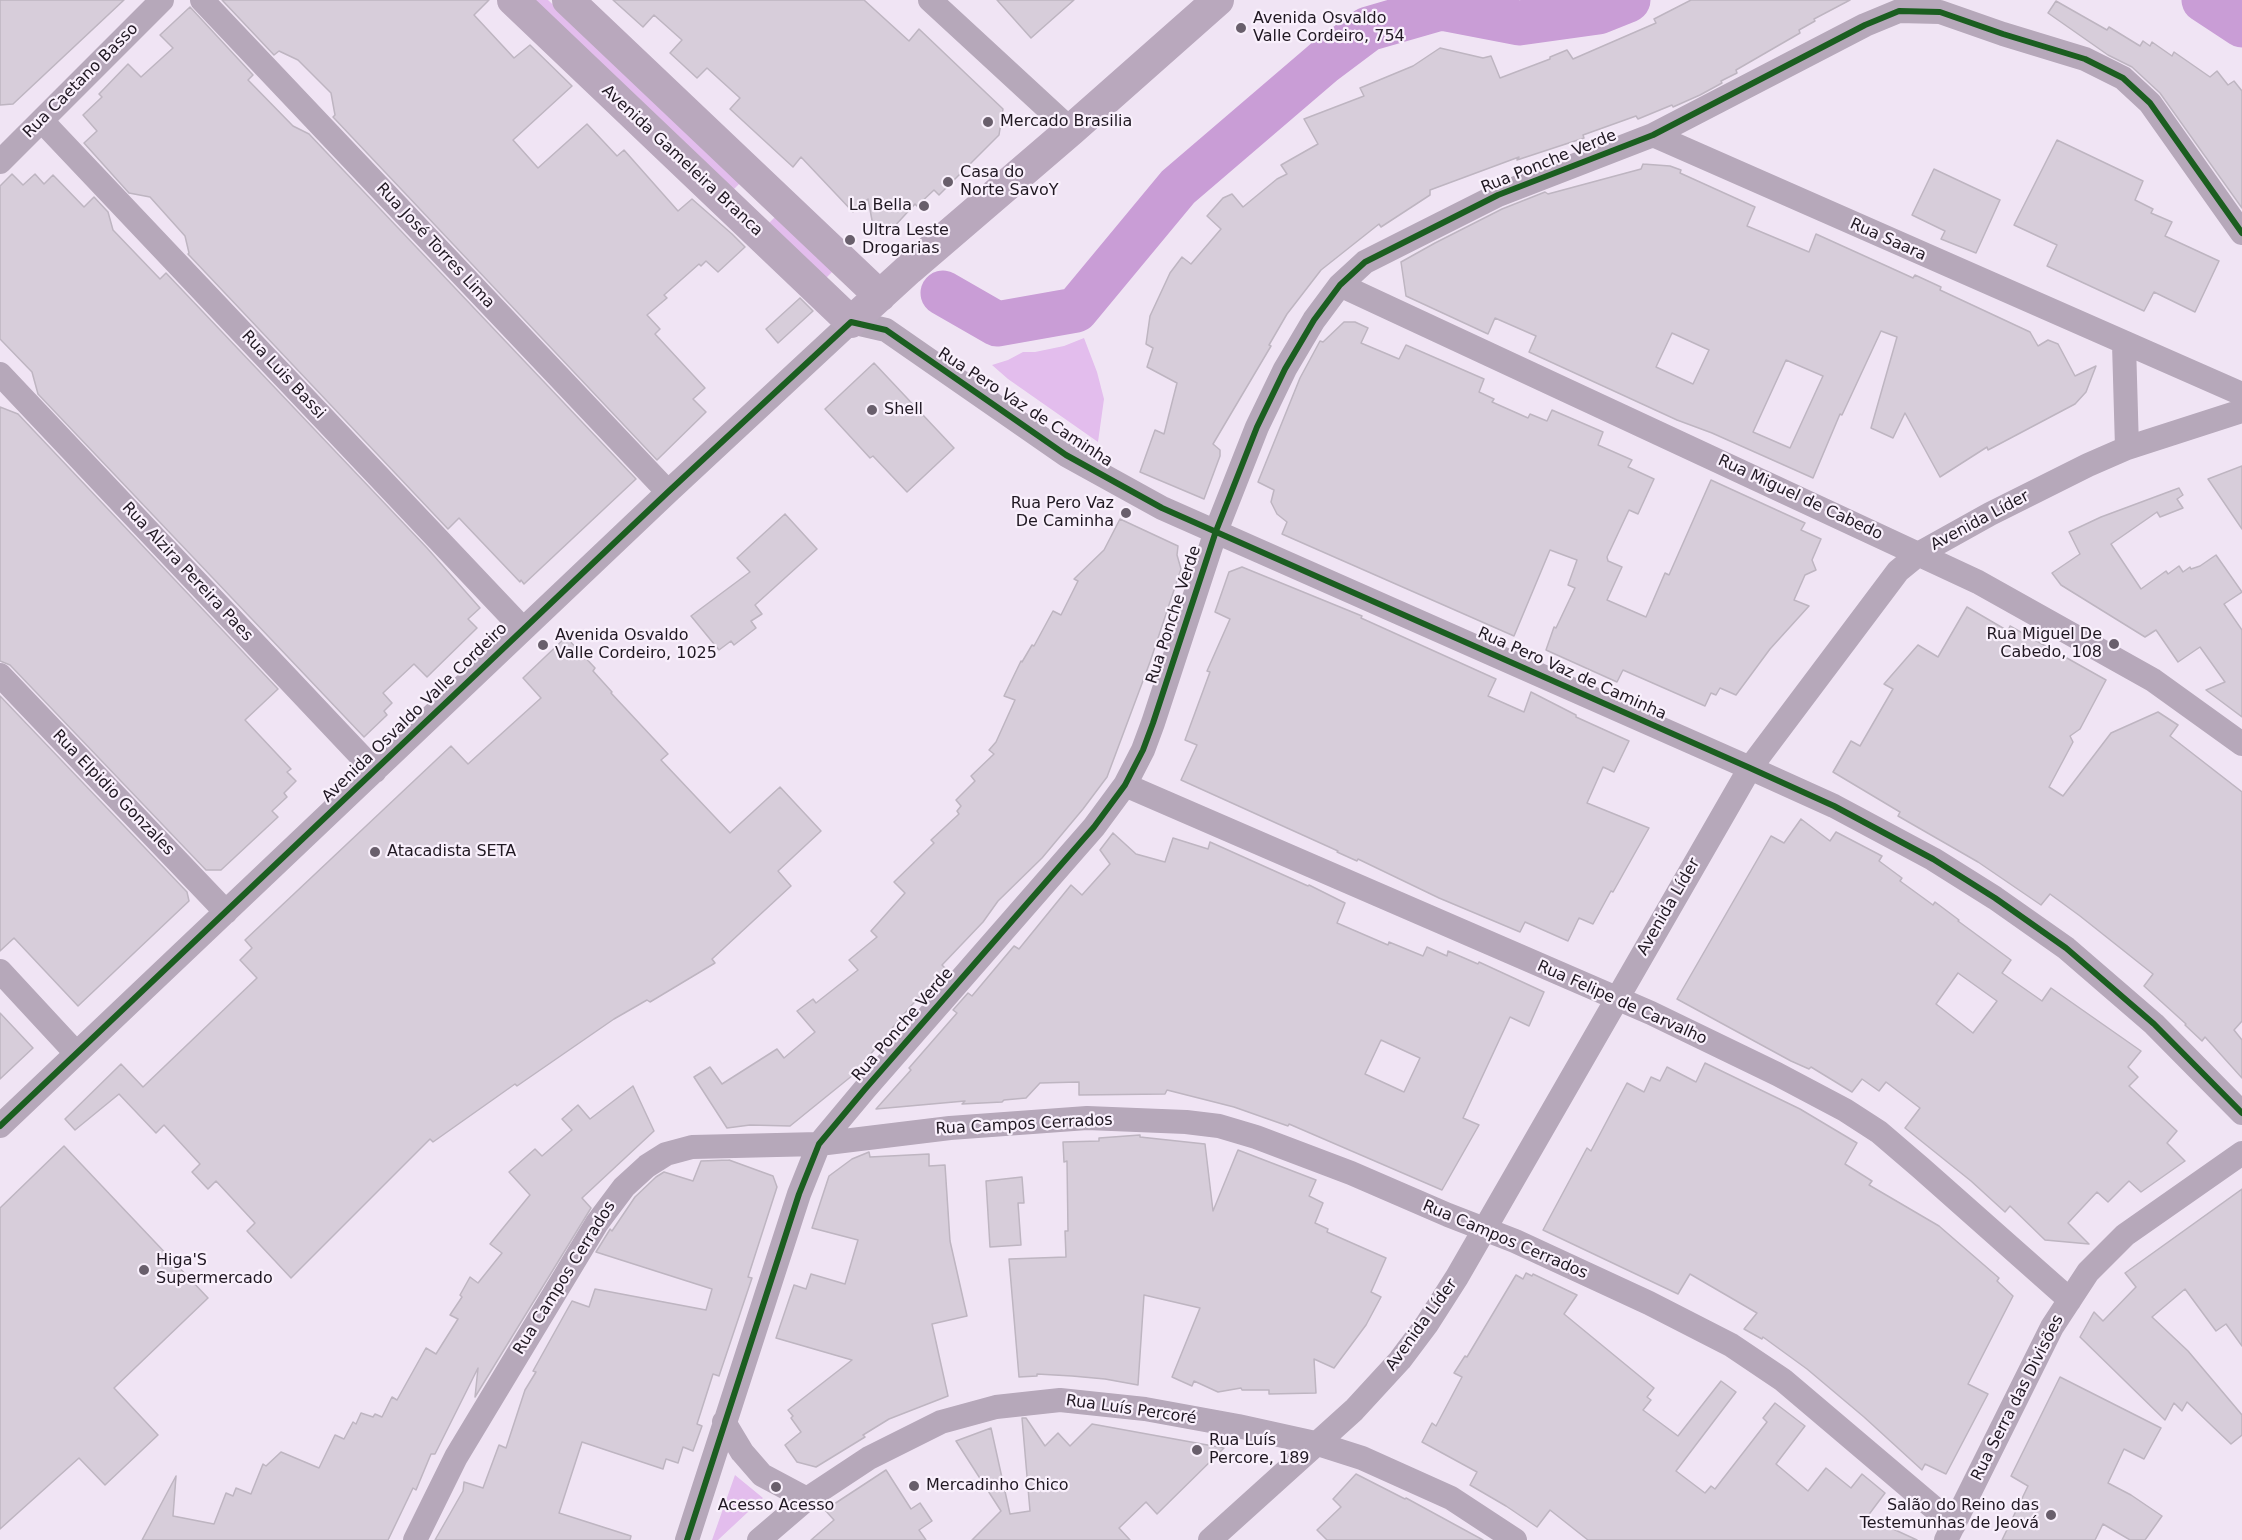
<!DOCTYPE html>
<meta charset="utf-8">
<style>
body{margin:0}
canvas{display:block;background:#f0e4f4}
</style>
<canvas width="2242" height="1540"></canvas>
<script>
const c = document.querySelector('canvas').getContext('2d');
c.lineJoin = 'round';
function paint(path, color) {
  c.fillStyle = color;
  c.fill(path, 'evenodd');
}
function shape(rows) {
  const path = new Path2D();
  for (const r of rows) {
    path.moveTo(r[0], r[1]);
    for (let i = 2; i < r.length; i += 2) path.lineTo(r[i], r[i + 1]);
  }
  return path;
}
function stroke(path, color, width, dash) {
  c.strokeStyle = color;
  c.lineWidth = width;
  c.lineCap = dash ? 'butt' : 'round';
  c.setLineDash(dash || []);
  c.stroke(path);
}
function label(font, color, halo, rows, align = 'center') {
  c.font = font + ' "DejaVu Sans",sans-serif';
  c.lineWidth = 4.5;
  c.setLineDash([]);
  c.textBaseline = 'middle';
  c.strokeStyle = halo;
  c.fillStyle = color;
  for (const [text, x, y, turn = 0] of rows) {
    c.save();
    c.translate(x, y);
    c.rotate((+turn || 0) * Math.PI / 180);
    c.textAlign = isNaN(turn) ? turn : align;
    if (halo) c.strokeText(text, 0, 0);
    c.fillText(text, 0, 0);
    c.restore();
  }
}
const green = shape([
 [534,0,548,0,740,183,733,190],
 [776,216,833,271,826,278,769,223],
 [1084,338,1097,372,1104,399,1098,442,1008,379,992,365,1008,360,1023,352,1035,352,1064,346],
 [735,1475,763,1498,718,1540,712,1540]
]);
const river = shape([
 [2204,0,2242,25],
 [943,293,997,324,1076,310,1178,187,1324,62,1368,29,1441,8,1519,23,1598,12,1628,0]
]);
const building = shape([
 [0,0,124,0,13,104,0,105,0,0],
 [222,0,489,0,474,15,514,58,530,45,572,86,513,140,538,168,587,124,617,156,624,150,678,211,692,199,732,234,745,247,718,272,706,261,701,266,699,264,664,295,667,298,647,315,660,329,655,334,705,388,693,399,706,412,657,460,333,117,335,115,331,93,298,60,279,51,274,55,222,0],
 [613,0,864,0,909,41,919,29,1003,109,999,135,939,195,934,190,917,206,915,204,891,230,874,231,868,199,853,212,801,157,793,167,730,109,740,98,707,68,697,78,670,53,682,40,654,15,643,27,613,0],
 [997,0,1074,0,1031,38,997,0],
 [1691,0,1850,0,1814,19,1815,21,1799,30,1800,33,1736,70,1737,73,1721,81,1722,83,1700,95,1673,107,1672,105,1638,119,1636,116,1583,135,1584,138,1517,160,1519,157,1430,190,1430,195,1381,227,1379,224,1321,270,1287,314,1269,345,1271,346,1213,444,1220,450,1220,456,1204,499,1140,472,1155,430,1164,434,1177,383,1147,367,1153,348,1146,344,1150,316,1170,273,1182,257,1191,264,1221,229,1207,216,1223,198,1232,194,1243,207,1277,179,1287,174,1281,165,1318,144,1304,119,1364,96,1360,88,1413,66,1440,48,1483,58,1491,56,1500,78,1550,59,1550,57,1567,50,1573,59,1656,23,1654,19,1691,0],
 [2056,1,2107,30,2109,27,2140,46,2143,41,2150,46,2152,42,2172,56,2174,52,2210,77,2217,71,2228,85,2234,81,2242,91,2242,208,2160,93,2132,67,2108,55,2048,13,2056,1],
 [190,7,253,75,248,80,293,126,309,134,636,479,524,584,521,580,520,582,459,518,448,529,188,254,189,253,185,236,150,197,129,193,84,143,97,131,83,115,102,97,99,94,128,64,141,77,173,48,160,35,190,7],
 [2057,140,2143,181,2135,200,2153,209,2151,213,2172,222,2165,236,2219,261,2195,312,2154,292,2144,311,2047,266,2057,245,2014,225,2057,140],
 [1643,164,1670,166,1681,170,1680,173,1755,207,1747,226,1809,252,1816,234,1913,278,1915,275,1941,287,1940,290,2030,332,2038,346,2048,340,2058,344,2075,376,2096,366,2086,392,2075,404,1988,450,1987,447,1940,477,1905,413,1893,438,1871,428,1897,337,1881,331,1842,415,1840,414,1813,478,1712,433,1677,420,1529,352,1536,336,1495,318,1488,334,1406,296,1401,262,1435,243,1502,209,1545,192,1548,194,1641,169,1643,164],
 [1672,333,1709,350,1693,384,1656,367,1672,333],
 [1786,360,1823,376,1790,448,1753,432,1786,360],
 [1934,169,2000,200,1976,253,1941,239,1945,231,1912,215,1934,169],
 [12,174,23,185,35,174,44,184,53,175,84,207,94,197,108,212,113,230,160,279,166,273,427,548,480,608,468,619,477,628,427,677,414,664,383,693,392,703,384,711,387,715,364,737,38,394,32,372,0,339,0,186,12,174],
 [800,298,813,311,778,343,766,329,800,298],
 [1344,322,1355,322,1368,328,1361,343,1399,359,1406,345,1484,379,1479,392,1494,399,1492,402,1528,418,1530,414,1547,421,1552,410,1603,432,1598,445,1632,460,1628,467,1654,479,1638,514,1629,510,1607,557,1608,561,1622,567,1607,600,1646,617,1665,573,1669,575,1711,480,1805,523,1801,530,1821,539,1812,560,1816,570,1805,575,1794,600,1809,606,1770,649,1736,695,1720,688,1716,695,1711,693,1705,706,1623,670,1617,682,1546,650,1554,627,1556,628,1575,588,1568,585,1577,560,1550,550,1514,636,1282,534,1287,522,1277,514,1271,502,1274,490,1258,482,1300,378,1320,341,1323,342,1344,322],
 [874,363,954,448,907,492,873,456,870,458,825,409,874,363],
 [0,407,18,414,278,689,245,720,291,769,287,772,296,781,284,793,287,797,272,811,278,817,221,870,206,870,10,665,0,661,0,407],
 [2242,466,2242,529,2208,479,2242,466],
 [2179,488,2183,495,2177,499,2183,508,2160,517,2157,512,2111,544,2141,589,2166,571,2168,574,2179,566,2183,572,2190,567,2191,569,2200,566,2216,555,2242,592,2224,604,2242,630,2242,717,2206,690,2225,682,2200,647,2178,662,2156,630,2145,637,2061,585,2052,573,2080,554,2069,532,2101,517,2179,488],
 [785,514,817,549,755,605,762,614,751,621,756,628,734,645,731,641,719,650,691,616,750,572,737,558,785,514],
 [1120,519,1178,546,1177,555,1181,569,1150,662,1107,777,1083,809,1042,858,998,901,983,922,942,965,949,972,933,989,930,986,910,1007,853,1075,790,1126,750,1125,727,1128,694,1077,710,1067,722,1084,777,1049,784,1058,815,1032,797,1011,813,999,816,1003,858,970,849,960,877,937,871,931,905,893,894,882,934,843,931,840,959,814,957,811,961,806,956,800,975,781,971,776,994,754,989,750,996,742,1015,700,1004,696,1021,661,1022,662,1032,645,1034,646,1053,611,1061,615,1078,581,1074,579,1104,550,1120,519],
 [1242,567,1362,616,1361,618,1496,679,1488,696,1524,712,1531,692,1576,715,1576,717,1629,741,1614,772,1603,767,1587,803,1649,828,1613,892,1611,891,1593,924,1579,918,1568,941,1525,922,1520,932,1439,898,1358,859,1357,861,1337,852,1338,851,1181,780,1197,745,1185,740,1210,672,1207,671,1230,619,1215,612,1229,572,1242,567],
 [1967,607,2008,631,2010,626,2106,680,2080,729,2070,736,2073,742,2049,787,2063,796,2111,733,2158,712,2178,725,2170,736,2242,792,2242,1021,2234,1030,2242,1040,2242,1078,2205,1037,2202,1041,2185,1025,2186,1024,2144,986,2153,974,2080,916,2050,894,2041,905,1978,862,1898,816,1900,812,1833,772,1851,741,1860,746,1893,689,1884,684,1918,645,1938,657,1967,607],
 [566,637,595,668,593,671,612,692,611,693,668,754,661,760,730,833,780,787,821,831,778,871,791,886,712,959,715,963,650,1002,647,1000,614,1019,517,1086,515,1084,433,1142,430,1139,291,1278,247,1231,255,1223,216,1181,208,1189,192,1172,200,1164,164,1125,156,1133,119,1094,75,1130,65,1119,121,1064,143,1087,257,978,240,960,252,948,245,940,451,746,468,764,541,698,523,678,566,637],
 [0,696,187,892,189,901,78,1006,14,938,0,951,0,696],
 [1801,819,1830,841,1836,832,1882,856,1879,861,1902,878,1900,881,1933,905,1935,902,1959,920,1958,921,2011,960,2002,973,2042,1001,2051,988,2141,1051,2128,1067,2138,1077,2129,1086,2177,1131,2167,1143,2185,1161,2141,1192,2129,1181,2108,1202,2097,1192,2068,1223,2089,1244,2045,1240,2010,1206,2005,1212,1971,1181,1905,1128,1920,1108,1886,1082,1879,1091,1862,1079,1852,1092,1811,1067,1809,1069,1791,1061,1677,999,1771,836,1784,843,1801,819],
 [1958,973,1997,1001,1973,1033,1936,1004,1958,973],
 [1113,833,1136,854,1165,862,1173,838,1208,849,1210,842,1308,886,1309,885,1345,903,1337,923,1388,945,1389,942,1423,956,1427,947,1447,956,1448,951,1478,964,1479,962,1544,992,1529,1026,1510,1017,1463,1118,1479,1125,1442,1190,1289,1124,1288,1126,1234,1107,1167,1090,1165,1094,1079,1095,1079,1082,1040,1083,1026,1098,1004,1100,1002,1102,962,1104,965,1101,876,1109,911,1070,909,1068,957,1013,953,1010,968,993,972,996,1014,946,1019,949,1071,885,1082,895,1110,864,1100,850,1113,833],
 [1381,1040,1420,1058,1404,1092,1365,1074,1381,1040],
 [0,1013,33,1048,0,1079,0,1013],
 [1705,1063,1800,1109,1857,1143,1845,1164,1872,1181,1869,1185,1939,1226,1999,1278,1997,1281,2013,1296,1968,1384,1988,1394,1946,1474,1925,1464,1922,1470,1864,1417,1807,1369,1763,1337,1762,1339,1744,1329,1757,1313,1690,1274,1678,1294,1543,1230,1587,1148,1591,1151,1627,1083,1644,1092,1651,1077,1660,1081,1667,1067,1696,1082,1705,1063],
 [633,1086,654,1131,582,1198,591,1208,475,1397,478,1368,435,1454,431,1454,416,1490,413,1488,388,1540,142,1540,176,1476,173,1516,214,1524,226,1493,233,1496,236,1488,251,1494,263,1464,266,1466,281,1452,319,1468,335,1435,344,1439,353,1422,356,1424,361,1413,373,1417,375,1414,382,1417,392,1397,397,1400,426,1348,436,1354,458,1319,450,1315,462,1297,460,1295,470,1277,478,1283,502,1253,490,1244,530,1195,509,1172,535,1149,542,1156,572,1130,562,1119,578,1105,590,1119,633,1086],
 [1140,1135,1140,1137,1205,1144,1213,1211,1238,1150,1316,1180,1309,1196,1323,1203,1315,1223,1328,1229,1327,1232,1386,1258,1371,1292,1381,1297,1366,1325,1334,1368,1314,1359,1316,1393,1269,1394,1269,1390,1242,1390,1241,1388,1218,1392,1194,1381,1192,1386,1172,1377,1200,1308,1144,1295,1138,1385,1105,1379,1072,1376,1037,1374,1037,1376,1019,1377,1009,1259,1066,1257,1065,1231,1068,1231,1067,1161,1064,1162,1063,1142,1099,1141,1099,1138,1140,1135],
 [64,1146,208,1298,114,1388,158,1435,105,1485,79,1458,0,1529,0,1208,64,1146],
 [869,1152,870,1157,929,1154,929,1166,945,1165,950,1241,967,1316,932,1324,948,1396,889,1419,863,1435,865,1437,816,1467,797,1462,785,1445,801,1432,791,1418,793,1416,788,1410,852,1360,776,1338,794,1285,806,1289,811,1274,845,1284,858,1240,812,1228,829,1176,852,1159,869,1152],
 [729,1160,773,1176,777,1187,748,1277,752,1278,719,1376,713,1374,697,1424,702,1426,693,1451,683,1447,678,1463,666,1459,663,1469,582,1442,559,1513,631,1536,630,1540,435,1540,463,1491,464,1482,483,1488,499,1445,506,1448,525,1390,536,1372,533,1371,572,1301,589,1307,595,1289,706,1310,712,1289,596,1252,609,1231,610,1229,612,1231,635,1197,656,1177,664,1172,693,1181,701,1161,729,1160],
 [1022,1177,1024,1203,1018,1203,1021,1245,990,1247,986,1181,1022,1177],
 [2242,1189,2242,1346,2226,1324,2216,1331,2185,1289,2152,1317,2188,1351,2242,1415,2242,1435,2231,1444,2187,1402,2182,1411,2174,1403,2165,1420,2080,1337,2094,1312,2103,1321,2136,1287,2125,1273,2242,1189],
 [1526,1273,1532,1276,1533,1274,1577,1295,1564,1314,1654,1388,1647,1397,1651,1400,1643,1410,1678,1436,1721,1381,1736,1392,1676,1471,1705,1493,1711,1486,1715,1489,1767,1422,1763,1418,1775,1403,1805,1426,1776,1464,1808,1491,1826,1468,1851,1488,1862,1474,1885,1493,1867,1517,1917,1540,1588,1540,1550,1510,1537,1527,1506,1506,1470,1485,1477,1472,1422,1442,1432,1423,1436,1426,1462,1377,1454,1373,1465,1356,1467,1357,1516,1275,1523,1279,1526,1273],
 [2060,1377,2161,1428,2144,1459,2124,1449,2108,1483,2131,1495,2162,1516,2145,1540,2130,1540,2103,1524,2095,1540,2002,1540,2028,1486,2011,1476,2060,1377],
 [1022,1418,1026,1418,1045,1446,1058,1433,1070,1446,1092,1424,1224,1448,1157,1514,1146,1502,1119,1528,1130,1540,972,1540,1001,1511,956,1441,991,1428,1010,1514,1030,1511,1022,1418],
 [886,1470,911,1509,920,1503,932,1521,919,1530,926,1540,811,1540,834,1520,825,1510,886,1470],
 [1356,1474,1405,1499,1406,1498,1483,1540,1327,1540,1317,1530,1341,1507,1333,1499,1356,1474]
]);
const minor = shape([
 [202,0,668,492],
 [930,0,1071,130],
 [42,121,523,629],
 [1653,135,2242,394],
 [0,162,162,0],
 [1340,285,1978,582,2153,680,2242,744],
 [2124,344,2127,448],
 [0,374,375,771],
 [0,675,226,912],
 [1125,785,1651,1013,1777,1074,1845,1110,1879,1132,1921,1168,2070,1300],
 [0,971,76,1053],
 [0,1126,668,492,851,322,886,330,1066,455,1162,508,1750,768,1834,806,1933,859,1995,898,2066,948,2154,1024,2242,1113],
 [724,1422,742,1452,762,1475,807,1499],
 [415,1540,456,1457,597,1223,624,1187,647,1166,666,1154,692,1147,819,1144,950,1128,1087,1118,1186,1122,1219,1126,1256,1137,1351,1173,1448,1215,1515,1241,1649,1303,1731,1345,1783,1380,1954,1525],
 [687,1540,799,1194,819,1144,865,1089,1094,827,1125,785,1143,750,1153,723,1216,531,1257,427,1285,369,1314,320,1340,285,1365,262,1498,195,1653,135,1865,25,1899,11,1940,12,2003,34,2085,59,2123,78,2150,103,2242,233],
 [759,1540,807,1499,869,1458,941,1422,996,1407,1060,1400,1145,1409,1238,1426,1315,1443,1362,1458,1451,1498,1515,1540],
 [1210,1540,1354,1410,1400,1360,1427,1324,1457,1277,1750,768,1898,571,1920,553,1990,514,2088,465,2127,448,2242,411],
 [1946,1540,2052,1327,2088,1272,2125,1235,2242,1153]
]);
const major = shape([
 [513,0,851,322,909,269,1071,130,1218,0],
 [568,0,880,296]
]);
const cycleway = shape([
 [0,1126,668,492,851,322,886,330,1066,455,1162,508,1750,768,1834,806,1933,859,1995,898,2066,948,2154,1024,2242,1113],
 [687,1540,799,1194,819,1144,865,1089,1094,827,1125,785,1143,750,1153,723,1216,531,1257,427,1285,369,1314,320,1340,285,1365,262,1498,195,1653,135,1865,25,1899,11,1940,12,2003,34,2085,59,2123,78,2150,103,2242,233]
]);
const markers = [
 [1241,28,6,"#695f6c"],
 [988,122,6,"#695f6c"],
 [948,182,6,"#695f6c"],
 [924,206,6,"#695f6c"],
 [850,240,6,"#695f6c"],
 [872,410,6,"#695f6c"],
 [1126,513,6,"#695f6c"],
 [2114,644,6,"#695f6c"],
 [543,645,6,"#695f6c"],
 [375,852,6,"#695f6c"],
 [144,1270,6,"#695f6c"],
 [1197,1450,6,"#695f6c"],
 [914,1486,6,"#695f6c"],
 [776,1487,6,"#695f6c"],
 [2051,1515,6,"#695f6c"]
];
const poiNames = [
 ["Avenida Osvaldo",1253,19],
 ["Valle Cordeiro, 754",1253,37],
 ["Mercado Brasilia",1000,122],
 ["Casa do",960,173],
 ["Norte SavoY",960,191],
 ["La Bella",912,206,"right"],
 ["Ultra Leste",862,231],
 ["Drogarias",862,249],
 ["Shell",884,410],
 ["Rua Pero Vaz",1114,504,"right"],
 ["De Caminha",1114,522,"right"],
 ["Rua Miguel De",2102,635,"right"],
 ["Cabedo, 108",2102,653,"right"],
 ["Avenida Osvaldo",555,636],
 ["Valle Cordeiro, 1025",555,654],
 ["Atacadista SETA",387,852],
 ["Higa'S",156,1261],
 ["Supermercado",156,1279],
 ["Rua Luís",1209,1441],
 ["Percore, 189",1209,1459],
 ["Mercadinho Chico",926,1486],
 ["Acesso Acesso",776,1506,"center"],
 ["Salão do Reino das",2039,1506,"right"],
 ["Testemunhas de Jeová",2039,1524,"right"]
];
const streetNames = [
 ["Rua Caetano Basso",81,81,-45],
 ["Avenida Gameleira Branca",682,161,43],
 ["Rua Ponche Verde",1549,162,-22],
 ["Rua Saara",1888,240,24],
 ["Rua José Torres Lima",435,246,47],
 ["Rua Luis Bassi",283,375,47],
 ["Rua Pero Vaz de Caminha",1025,408,33],
 ["Rua Miguel de Cabedo",1800,498,25],
 ["Avenida Líder",1980,521,-28],
 ["Rua Alzira Pereira Paes",187,572,47],
 ["Rua Ponche Verde",1174,615,-72],
 ["Rua Pero Vaz de Caminha",1572,674,24],
 ["Avenida Osvaldo Valle Cordeiro",415,713,-44],
 ["Rua Elpidio Gonzales",113,793,46],
 ["Avenida Líder",1669,907,-60],
 ["Rua Felipe de Carvalho",1622,1003,24],
 ["Rua Ponche Verde",903,1025,-49],
 ["Rua Campos Cerrados",1024,1125,-3],
 ["Rua Campos Cerrados",1505,1240,23],
 ["Rua Campos Cerrados",565,1278,-58],
 ["Avenida Líder",1422,1325,-54],
 ["Rua Serra das Divisões",2018,1398,-63],
 ["Rua Luís Percoré",1131,1410,8]
];
paint(green, '#e3bded');
stroke(river, '#c99dd6', 45);
paint(building, '#d7cdda');
stroke(building, '#beb5c1', 1.5);
stroke(minor, '#b6a8ba', 24);
stroke(major, '#b9a8bd', 32);
stroke(cycleway, '#1b5e20', 6);
for (const [x, y, r, color] of markers) {
  const dot = new Path2D();
  dot.arc(x, y, r, 0, 2 * Math.PI);
  c.fillStyle = color;
  c.fill(dot);
  stroke(dot, '#f9f0fc', 2);
}
label('16px', '#201822', '#f9f0fc', poiNames, 'left');
label('16px', '#201822', '#f9f0fc', streetNames);
</script>
